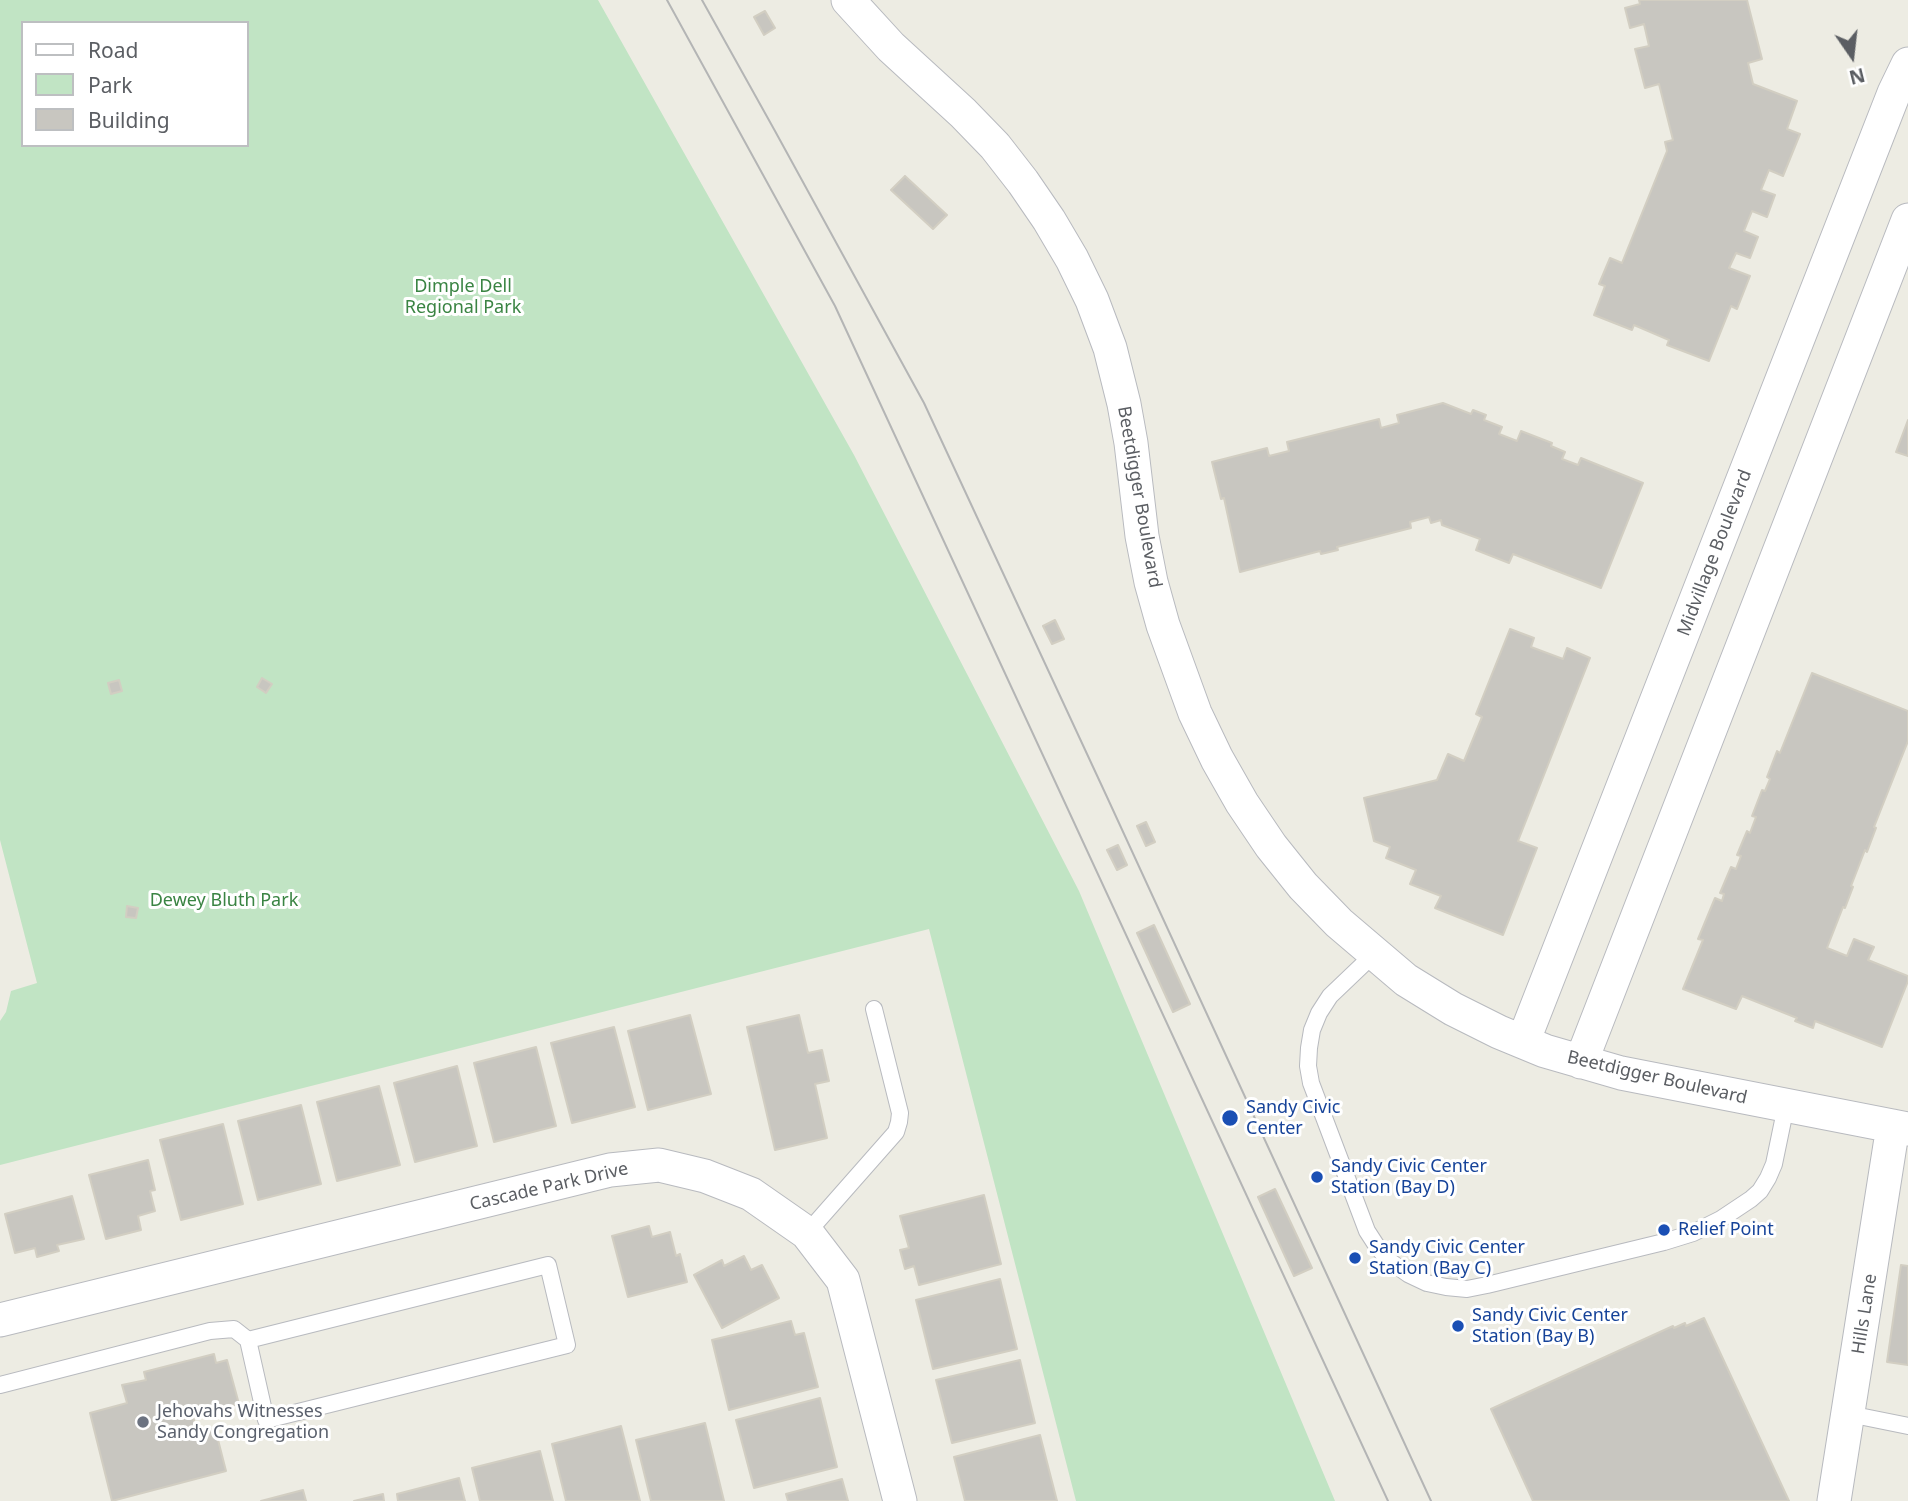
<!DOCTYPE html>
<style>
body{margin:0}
#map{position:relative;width:1908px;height:1501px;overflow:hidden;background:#edece3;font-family:"Noto Sans",sans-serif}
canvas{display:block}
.legend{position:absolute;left:21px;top:21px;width:228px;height:126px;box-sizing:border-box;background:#fff;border:2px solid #bdbfc1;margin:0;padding:9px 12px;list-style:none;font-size:21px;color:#5b5e63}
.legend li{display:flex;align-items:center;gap:14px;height:35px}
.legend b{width:35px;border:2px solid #bdbfc1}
.north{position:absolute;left:1817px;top:21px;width:70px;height:70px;-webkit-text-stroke:5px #fff;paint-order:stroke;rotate:166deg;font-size:19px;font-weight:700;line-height:28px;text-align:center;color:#5b5e63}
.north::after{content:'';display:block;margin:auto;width:24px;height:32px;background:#5b5e63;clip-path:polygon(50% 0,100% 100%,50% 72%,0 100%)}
</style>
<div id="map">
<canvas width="1908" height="1501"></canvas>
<ul class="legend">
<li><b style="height:9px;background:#fff"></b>Road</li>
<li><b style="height:19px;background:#c1e4c4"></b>Park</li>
<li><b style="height:19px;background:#c8c6c0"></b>Building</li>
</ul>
<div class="north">N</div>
</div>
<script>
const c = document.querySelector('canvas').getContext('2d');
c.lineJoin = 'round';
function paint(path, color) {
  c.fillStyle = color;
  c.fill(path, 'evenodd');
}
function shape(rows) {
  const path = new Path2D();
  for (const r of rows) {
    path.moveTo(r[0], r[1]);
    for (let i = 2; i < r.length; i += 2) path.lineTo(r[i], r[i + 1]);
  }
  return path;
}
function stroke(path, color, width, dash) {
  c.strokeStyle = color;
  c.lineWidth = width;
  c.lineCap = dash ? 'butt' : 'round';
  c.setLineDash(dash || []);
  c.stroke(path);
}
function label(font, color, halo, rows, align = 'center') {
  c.font = font + ' "Noto Sans",sans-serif';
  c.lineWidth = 6;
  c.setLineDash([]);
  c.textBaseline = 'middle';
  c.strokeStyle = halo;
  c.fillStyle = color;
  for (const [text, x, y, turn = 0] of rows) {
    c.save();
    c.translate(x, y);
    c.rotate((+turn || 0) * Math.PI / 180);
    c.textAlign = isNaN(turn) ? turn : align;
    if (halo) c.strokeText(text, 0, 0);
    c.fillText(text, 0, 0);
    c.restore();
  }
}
const green = shape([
 [0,0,598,0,854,455,1079,891,1335,1501,1076,1501,929,929,0,1165,0,1021,6,1012,11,991,37,983,0,840],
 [23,23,247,23,247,145,23,145]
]);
const building = shape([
 [1639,0,1747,0,1762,59,1748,63,1753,84,1797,101,1787,129,1800,134,1783,176,1769,170,1761,190,1775,195,1767,217,1752,211,1744,231,1758,237,1750,258,1736,253,1729,268,1750,276,1737,309,1731,306,1709,361,1667,345,1669,340,1634,325,1632,330,1594,315,1605,286,1599,284,1610,258,1622,263,1667,151,1665,142,1673,140,1659,84,1645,88,1635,49,1649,46,1644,24,1630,28,1625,8,1640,4,1639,0],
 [765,11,775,28,764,35,754,17,765,11],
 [905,176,947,215,933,229,891,190,905,176],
 [1443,403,1471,414,1473,410,1486,415,1484,420,1502,427,1499,434,1517,441,1521,431,1552,443,1551,446,1565,452,1562,459,1578,465,1581,458,1643,483,1601,588,1513,554,1509,563,1476,550,1480,539,1442,525,1441,520,1431,523,1429,517,1410,522,1411,528,1337,547,1338,550,1321,554,1320,551,1240,572,1224,498,1221,499,1212,462,1267,448,1269,456,1289,451,1287,442,1379,419,1381,428,1399,423,1397,415,1443,403],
 [1908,420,1908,456,1896,452,1908,420],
 [1055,620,1064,639,1052,644,1043,626,1055,620],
 [1510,629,1534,638,1531,647,1563,659,1567,648,1590,658,1518,841,1537,848,1503,935,1435,908,1441,896,1410,884,1416,870,1386,858,1390,847,1374,841,1364,798,1437,780,1448,754,1464,761,1482,717,1476,714,1510,629],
 [1812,673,1908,711,1908,741,1874,827,1876,828,1867,852,1865,850,1851,886,1853,887,1845,908,1843,907,1827,948,1847,956,1854,939,1874,947,1868,960,1908,976,1908,981,1882,1047,1815,1021,1813,1028,1795,1021,1797,1018,1742,996,1736,1009,1683,989,1703,940,1698,939,1715,898,1722,901,1724,894,1720,893,1731,867,1736,869,1741,856,1737,855,1747,831,1750,833,1756,817,1752,816,1762,790,1765,791,1770,779,1767,777,1777,751,1780,753,1812,673],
 [262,678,272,684,266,693,257,687,262,678],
 [119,680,122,691,111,694,108,683,119,680],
 [1146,822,1155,842,1146,846,1137,826,1146,822],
 [1118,845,1127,865,1117,870,1107,850,1118,845],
 [127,906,138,908,136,918,126,917,127,906],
 [1154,925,1190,1004,1173,1012,1137,933,1154,925],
 [690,1015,711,1094,648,1110,628,1031,690,1015],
 [799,1015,808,1053,822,1050,829,1081,815,1084,827,1138,775,1150,747,1027,799,1015],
 [614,1027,635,1107,572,1123,551,1043,614,1027],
 [536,1047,556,1126,494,1142,474,1063,536,1047],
 [457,1066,477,1146,415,1162,394,1083,457,1066],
 [379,1086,400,1165,337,1181,317,1102,379,1086],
 [301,1105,321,1184,258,1200,238,1121,301,1105],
 [223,1124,243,1204,181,1220,160,1140,223,1124],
 [148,1160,155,1190,150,1191,155,1211,138,1216,141,1230,106,1239,89,1175,148,1160],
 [1275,1189,1312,1268,1294,1276,1258,1197,1275,1189],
 [984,1195,1001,1264,919,1285,914,1266,905,1269,900,1250,909,1248,900,1216,984,1195],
 [72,1196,84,1239,57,1245,59,1251,37,1257,35,1248,15,1253,5,1214,72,1196],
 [649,1226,652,1237,670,1232,676,1256,680,1254,687,1282,628,1297,612,1236,649,1226],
 [744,1256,751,1270,762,1265,779,1298,722,1328,694,1275,722,1260,724,1266,744,1256],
 [1901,1265,1908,1266,1908,1365,1887,1362,1901,1265],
 [1000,1279,1017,1349,933,1369,916,1300,1000,1279],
 [1704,1318,1789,1501,1533,1501,1491,1409,1673,1326,1674,1328,1685,1323,1686,1326,1704,1318],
 [791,1321,795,1335,804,1333,818,1387,729,1410,712,1340,791,1321],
 [214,1354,216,1363,227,1360,239,1404,193,1416,197,1433,215,1428,226,1471,112,1501,90,1413,127,1403,122,1385,146,1380,144,1372,214,1354],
 [1020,1360,1035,1423,952,1443,936,1380,1020,1360],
 [820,1398,837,1467,754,1488,736,1420,820,1398],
 [705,1423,724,1501,651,1501,636,1440,705,1423],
 [621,1426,640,1501,566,1501,552,1444,621,1426],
 [1040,1435,1057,1501,965,1501,954,1457,1040,1435],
 [540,1451,553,1501,480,1501,472,1468,540,1451],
 [459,1478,465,1501,398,1501,397,1494,459,1478],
 [842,1479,848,1501,788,1501,786,1494,842,1479],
 [303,1490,306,1501,261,1501,303,1490],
 [383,1494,384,1501,354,1501,383,1494]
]);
const lane = shape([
 [1374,954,1330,996,1319,1013,1312,1030,1309,1048,1308,1066,1311,1083,1367,1231,1378,1248,1391,1262,1408,1274,1427,1283,1446,1287,1467,1289,1487,1285,1664,1242,1693,1233,1721,1219,1751,1199,1760,1191,1768,1178,1774,1164,1786,1106],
 [807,1233,896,1132,899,1122,900,1113,874,1009],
 [0,1385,210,1331,234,1329,248,1340,266,1420,567,1345,548,1265,248,1340],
 [1849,1414,1908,1426]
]);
const street = shape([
 [848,0,891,47,963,113,995,146,1023,182,1049,220,1072,259,1092,300,1110,348,1124,404,1131,443,1142,536,1151,582,1163,625,1195,713,1217,759,1242,803,1271,846,1303,886,1339,923,1406,980,1453,1009,1499,1032,1545,1051,1621,1073,1908,1129],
 [1523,1042,1894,93,1908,64],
 [1581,1062,1908,220],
 [0,1320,610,1170,659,1165,705,1176,751,1194,807,1233,843,1280,900,1501],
 [1834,1501,1893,1126]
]);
const tram = shape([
 [667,0,835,306,1388,1501],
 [702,0,775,131,924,403,1107,797,1431,1501]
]);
const markers = [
 [1230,1118,9,"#1a4fb4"],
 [1317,1177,7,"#1a4fb4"],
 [1664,1230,7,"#1a4fb4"],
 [1355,1258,7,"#1a4fb4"],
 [1458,1326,7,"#1a4fb4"],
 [143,1422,7,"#6b7280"]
];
const parkNames = [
 ["Dimple Dell",463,287],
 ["Regional Park",463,308],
 ["Dewey Bluth Park",224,901]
];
const streetNames = [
 ["Beetdigger Boulevard",1139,497,80],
 ["Midvillage Boulevard",1715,553,-69],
 ["Beetdigger Boulevard",1657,1078,13],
 ["Cascade Park Drive",549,1187,-13],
 ["Hills Lane",1865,1314,-81]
];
const transitNames = [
 ["Sandy Civic",1246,1108],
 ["Center",1246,1129],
 ["Sandy Civic Center",1331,1167],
 ["Station (Bay D)",1331,1188],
 ["Relief Point",1678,1230],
 ["Sandy Civic Center",1369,1248],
 ["Station (Bay C)",1369,1269],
 ["Sandy Civic Center",1472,1316],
 ["Station (Bay B)",1472,1337]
];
const worshipNames = [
 ["Jehovahs Witnesses",157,1412],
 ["Sandy Congregation",157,1433]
];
paint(green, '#c1e4c4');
paint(building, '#c8c6c0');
stroke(building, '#d2cec2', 2);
stroke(lane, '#b8babf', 18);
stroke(street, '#b8babf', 35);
stroke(lane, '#fff', 16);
stroke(street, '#fff', 33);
stroke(tram, '#b4b5b5', 2);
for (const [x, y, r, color] of markers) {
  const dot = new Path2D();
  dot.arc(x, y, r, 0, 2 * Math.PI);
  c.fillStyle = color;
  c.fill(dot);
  stroke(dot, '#fff', 2.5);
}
label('18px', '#3a8443', '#fff', parkNames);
label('18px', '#5b5e63', '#fff', streetNames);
label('18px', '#164399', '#fff', transitNames, 'left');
label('18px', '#5b616d', '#fff', worshipNames, 'left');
</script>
